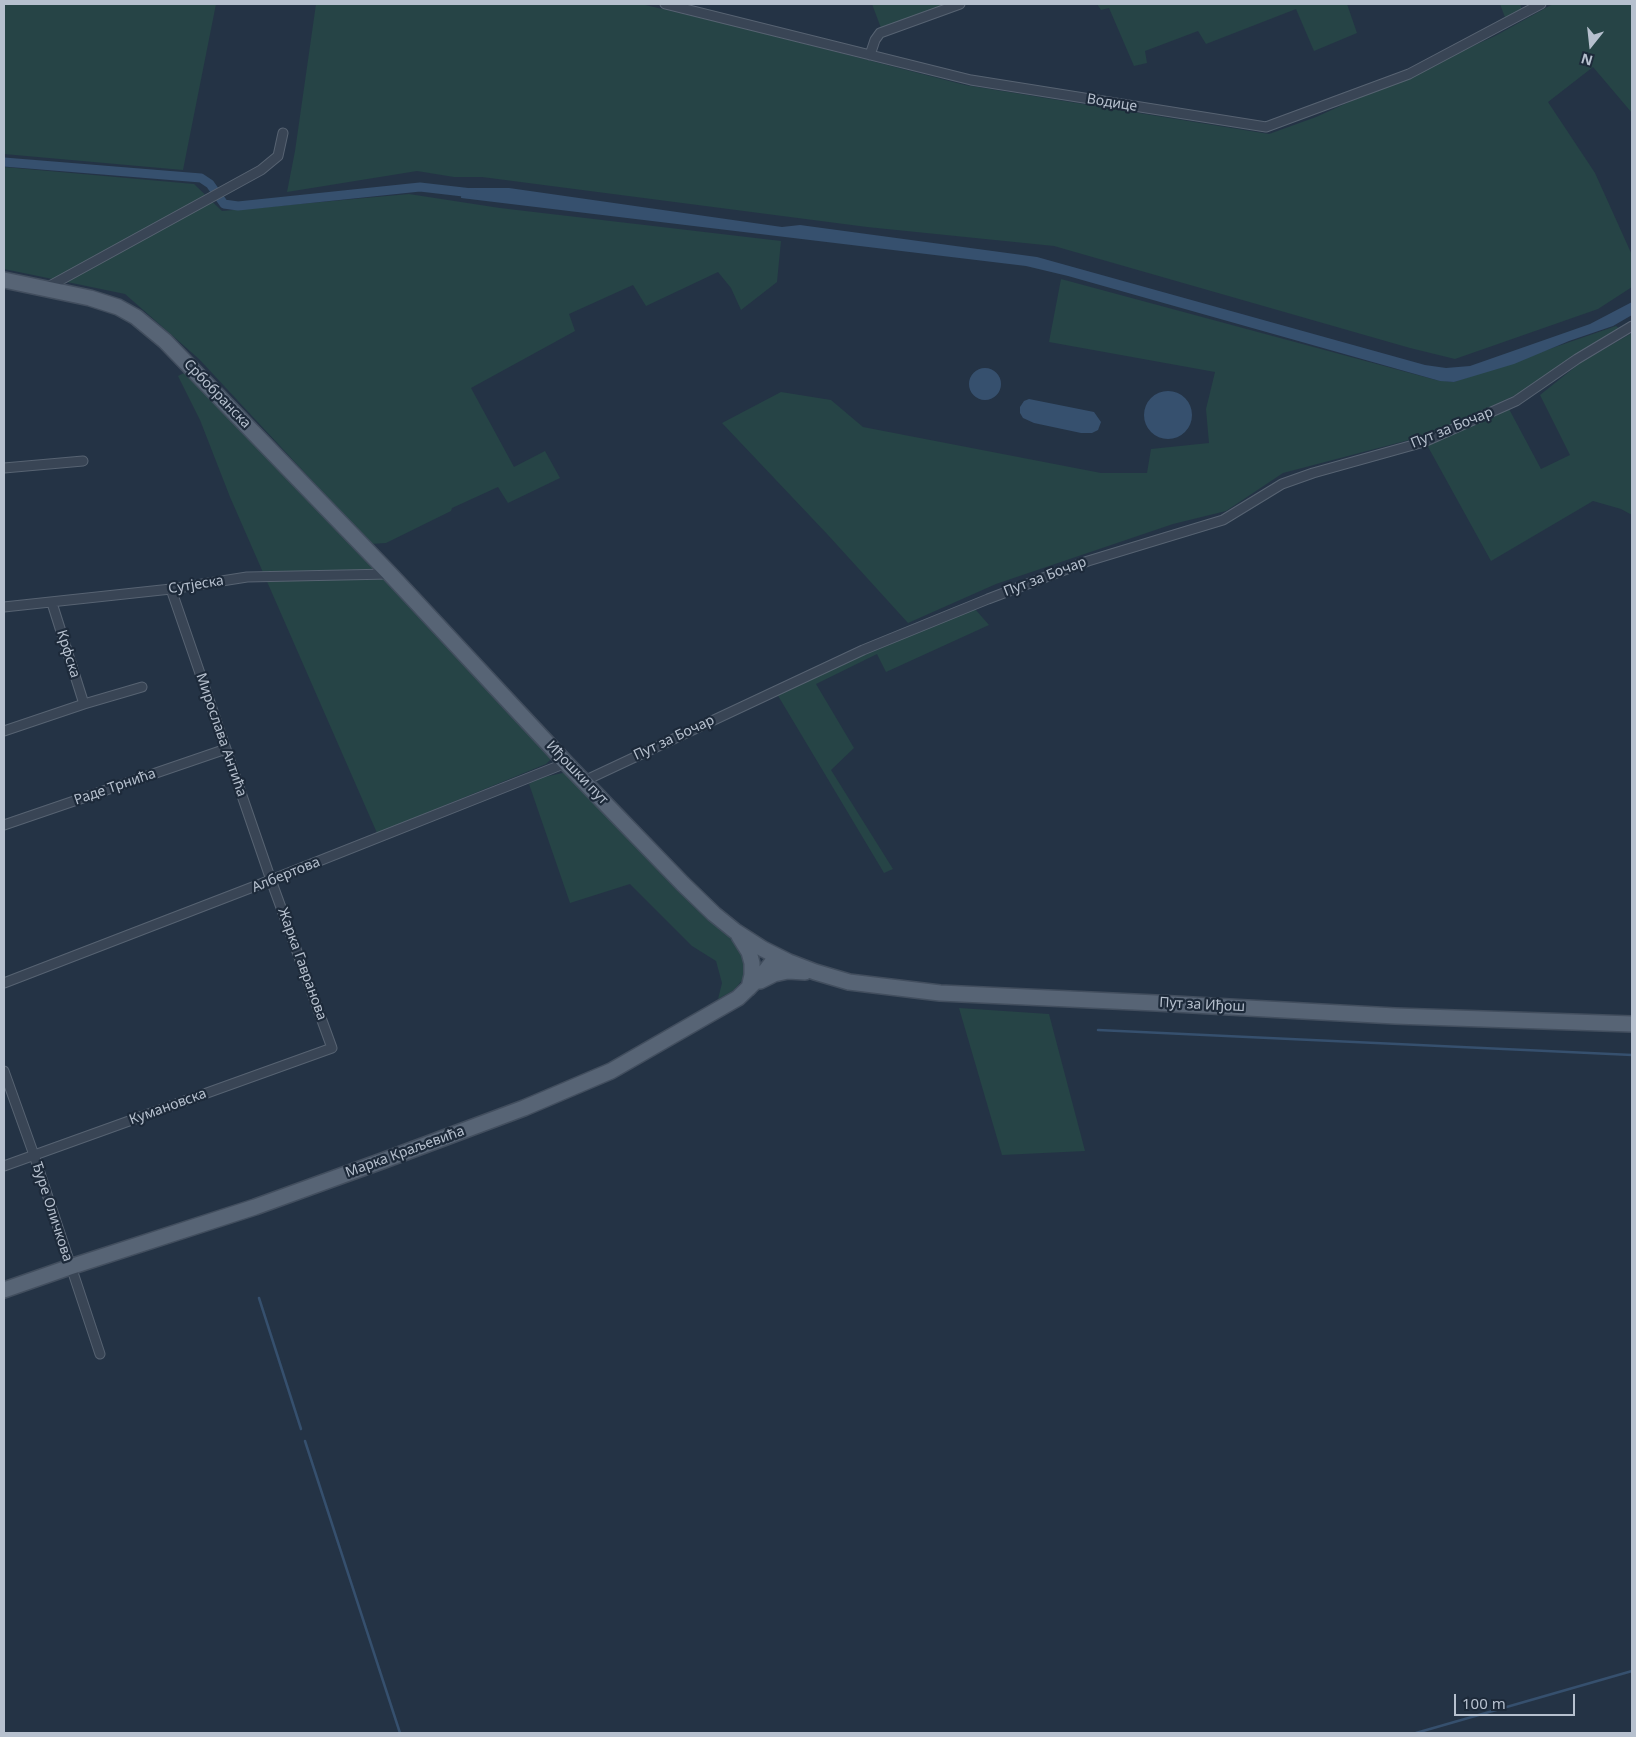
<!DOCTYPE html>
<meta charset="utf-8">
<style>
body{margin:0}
#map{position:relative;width:1636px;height:1737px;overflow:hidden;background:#243345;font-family:"Noto Sans",sans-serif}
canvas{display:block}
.frame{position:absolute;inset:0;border:5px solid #b6c0ce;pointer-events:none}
.north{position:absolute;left:1566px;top:20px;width:50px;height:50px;-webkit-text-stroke:4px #1d2a3a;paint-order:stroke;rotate:196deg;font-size:14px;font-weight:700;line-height:20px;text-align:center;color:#b6c0ce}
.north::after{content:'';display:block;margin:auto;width:18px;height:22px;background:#b6c0ce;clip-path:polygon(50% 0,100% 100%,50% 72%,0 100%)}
.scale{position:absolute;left:1454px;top:1694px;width:121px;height:22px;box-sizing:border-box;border:2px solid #b6c0ce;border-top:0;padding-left:6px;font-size:15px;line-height:18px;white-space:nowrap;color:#b6c0ce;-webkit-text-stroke:4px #1d2a3a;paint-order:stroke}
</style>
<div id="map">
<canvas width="1636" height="1737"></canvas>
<div class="frame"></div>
<div class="north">N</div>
<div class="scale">100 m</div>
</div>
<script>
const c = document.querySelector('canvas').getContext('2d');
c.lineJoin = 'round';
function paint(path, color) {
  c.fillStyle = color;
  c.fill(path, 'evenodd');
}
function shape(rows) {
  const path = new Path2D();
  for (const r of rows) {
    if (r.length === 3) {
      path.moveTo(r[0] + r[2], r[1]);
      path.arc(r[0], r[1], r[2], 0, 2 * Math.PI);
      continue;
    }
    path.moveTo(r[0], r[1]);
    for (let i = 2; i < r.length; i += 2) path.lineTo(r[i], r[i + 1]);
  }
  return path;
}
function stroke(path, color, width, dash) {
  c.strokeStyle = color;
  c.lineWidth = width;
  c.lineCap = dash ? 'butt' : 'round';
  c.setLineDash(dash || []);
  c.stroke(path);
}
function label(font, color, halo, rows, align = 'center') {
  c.font = font + ' "Noto Sans",sans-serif';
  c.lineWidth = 4.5;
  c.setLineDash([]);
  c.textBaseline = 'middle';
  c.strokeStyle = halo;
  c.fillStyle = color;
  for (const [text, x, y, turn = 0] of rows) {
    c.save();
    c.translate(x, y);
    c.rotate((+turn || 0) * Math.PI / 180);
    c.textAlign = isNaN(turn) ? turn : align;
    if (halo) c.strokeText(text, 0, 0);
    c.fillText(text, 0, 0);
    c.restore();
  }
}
const green = shape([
 [4,4,216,4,183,170,4,154],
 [316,4,641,4,735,26,965,85,1269,134,1316,117,1495,36,1553,4,1632,4,1632,113,1593,67,1548,102,1595,173,1632,255,1632,287,1598,309,1455,359,1410,348,1054,246,867,227,482,177,454,177,417,171,287,192,295,151],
 [872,4,965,4,888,33,881,40,881,28],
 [1097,4,1347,4,1357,33,1314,51,1296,9,1206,44,1198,31,1145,51,1147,63,1134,66,1109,8,1101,10],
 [1500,4,1520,4,1522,10,1506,20],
 [4,167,194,184,222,211,409,194,500,208,781,241,777,282,741,310,731,288,718,272,646,306,633,285,569,314,575,331,471,388,514,467,545,451,560,478,508,503,498,487,452,508,451,511,386,543,371,544,199,359,125,294,4,269],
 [1061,279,1436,380,1454,382,1616,326,1620,329,1575,355,1522,392,1432,434,1283,473,1226,511,1173,524,996,584,908,623,828,535,722,423,781,392,831,400,863,427,1101,473,1147,473,1151,449,1209,443,1206,409,1215,372,1049,342],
 [1632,333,1632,515,1621,509,1593,501,1491,561,1427,445,1509,409,1541,469,1570,455,1540,395,1580,363],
 [186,372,388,580,552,758,546,764,377,833,230,497,200,420,178,376],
 [975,609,989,625,886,672,877,654,816,684,854,748,831,770,893,869,884,873,777,694,847,662],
 [567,772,710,919,740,947,749,966,744,978,734,990,718,999,722,983,716,961,692,946,630,884,570,903,529,784,540,778],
 [959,1008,1049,1014,1085,1151,1002,1155]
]);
const water = shape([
 [462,188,509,188,782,227,800,225,1037,257,1425,365,1446,368,1470,366,1590,324,1632,302,1632,315,1613,326,1569,341,1514,364,1454,382,1440,381,1068,276,1026,266,461,198],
 [985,384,16],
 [1168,415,24],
 [1029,399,1094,412,1101,422,1098,430,1092,433,1081,433,1034,423,1023,418,1020,413,1020,407,1024,401]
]);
const stream = shape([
 [1098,1030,1632,1055],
 [259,1298,301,1429],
 [305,1441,400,1733],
 [1416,1733,1632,1671]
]);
const canal = shape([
 [4,162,201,178,210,184,224,204,238,206,420,187,472,193]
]);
const street = shape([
 [665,4,971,80,1266,127,1409,74,1541,4],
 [870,55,875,40,880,33,960,4],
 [46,288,261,170,278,156,283,133],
 [4,468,83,461],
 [4,607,171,589,247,577,390,574],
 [84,704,142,687],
 [4,731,84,704,52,603],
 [584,781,863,650,988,599,1088,561,1223,520,1282,484,1313,473,1424,442,1516,401,1577,359,1632,326],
 [4,825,226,749],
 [4,983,271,880,566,763],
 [4,1071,34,1155,100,1354],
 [4,1166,332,1048,271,880,171,589]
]);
const primary = shape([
 [4,280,90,298,118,307,136,317,165,341,390,574,566,763,683,884,714,914,735,931,763,949,789,962,815,972,849,982,940,993,1156,1003,1395,1016,1632,1024],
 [739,936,749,952,752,963,752,975,749,988],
 [760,981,774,974,788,971,805,972],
 [4,1290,70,1267,255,1207,382,1161,524,1108,611,1071,738,998,763,974,777,956]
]);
const streetNames = [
 ["Водице",1112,103,9],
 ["Србобранска",217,394,46],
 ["Пут за Бочар",1452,428,-22],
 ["Пут за Бочар",1045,577,-21],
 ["Сутјеска",196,585,-9],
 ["Крфска",68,654,73],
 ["Мирослава Антића",221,735,71],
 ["Пут за Бочар",674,738,-25],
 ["Иђошки пут",577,773,46],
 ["Раде Трнића",115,787,-19],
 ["Албертова",286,875,-22],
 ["Жарка Гавранова",302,964,70],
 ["Пут за Иђош",1202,1005,3],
 ["Кумановска",168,1107,-20],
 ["Марка Краљевића",405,1152,-20],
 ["Ђуре Оличкова",52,1212,72]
];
paint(green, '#264446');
paint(water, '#36506e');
stroke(stream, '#36506e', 2.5);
stroke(canal, '#36506e', 9);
stroke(street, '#576372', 11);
stroke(primary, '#424e5e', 18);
stroke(street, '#394555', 9);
stroke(primary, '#576475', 15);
label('14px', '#b6c0ce', '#1d2a3a', streetNames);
</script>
